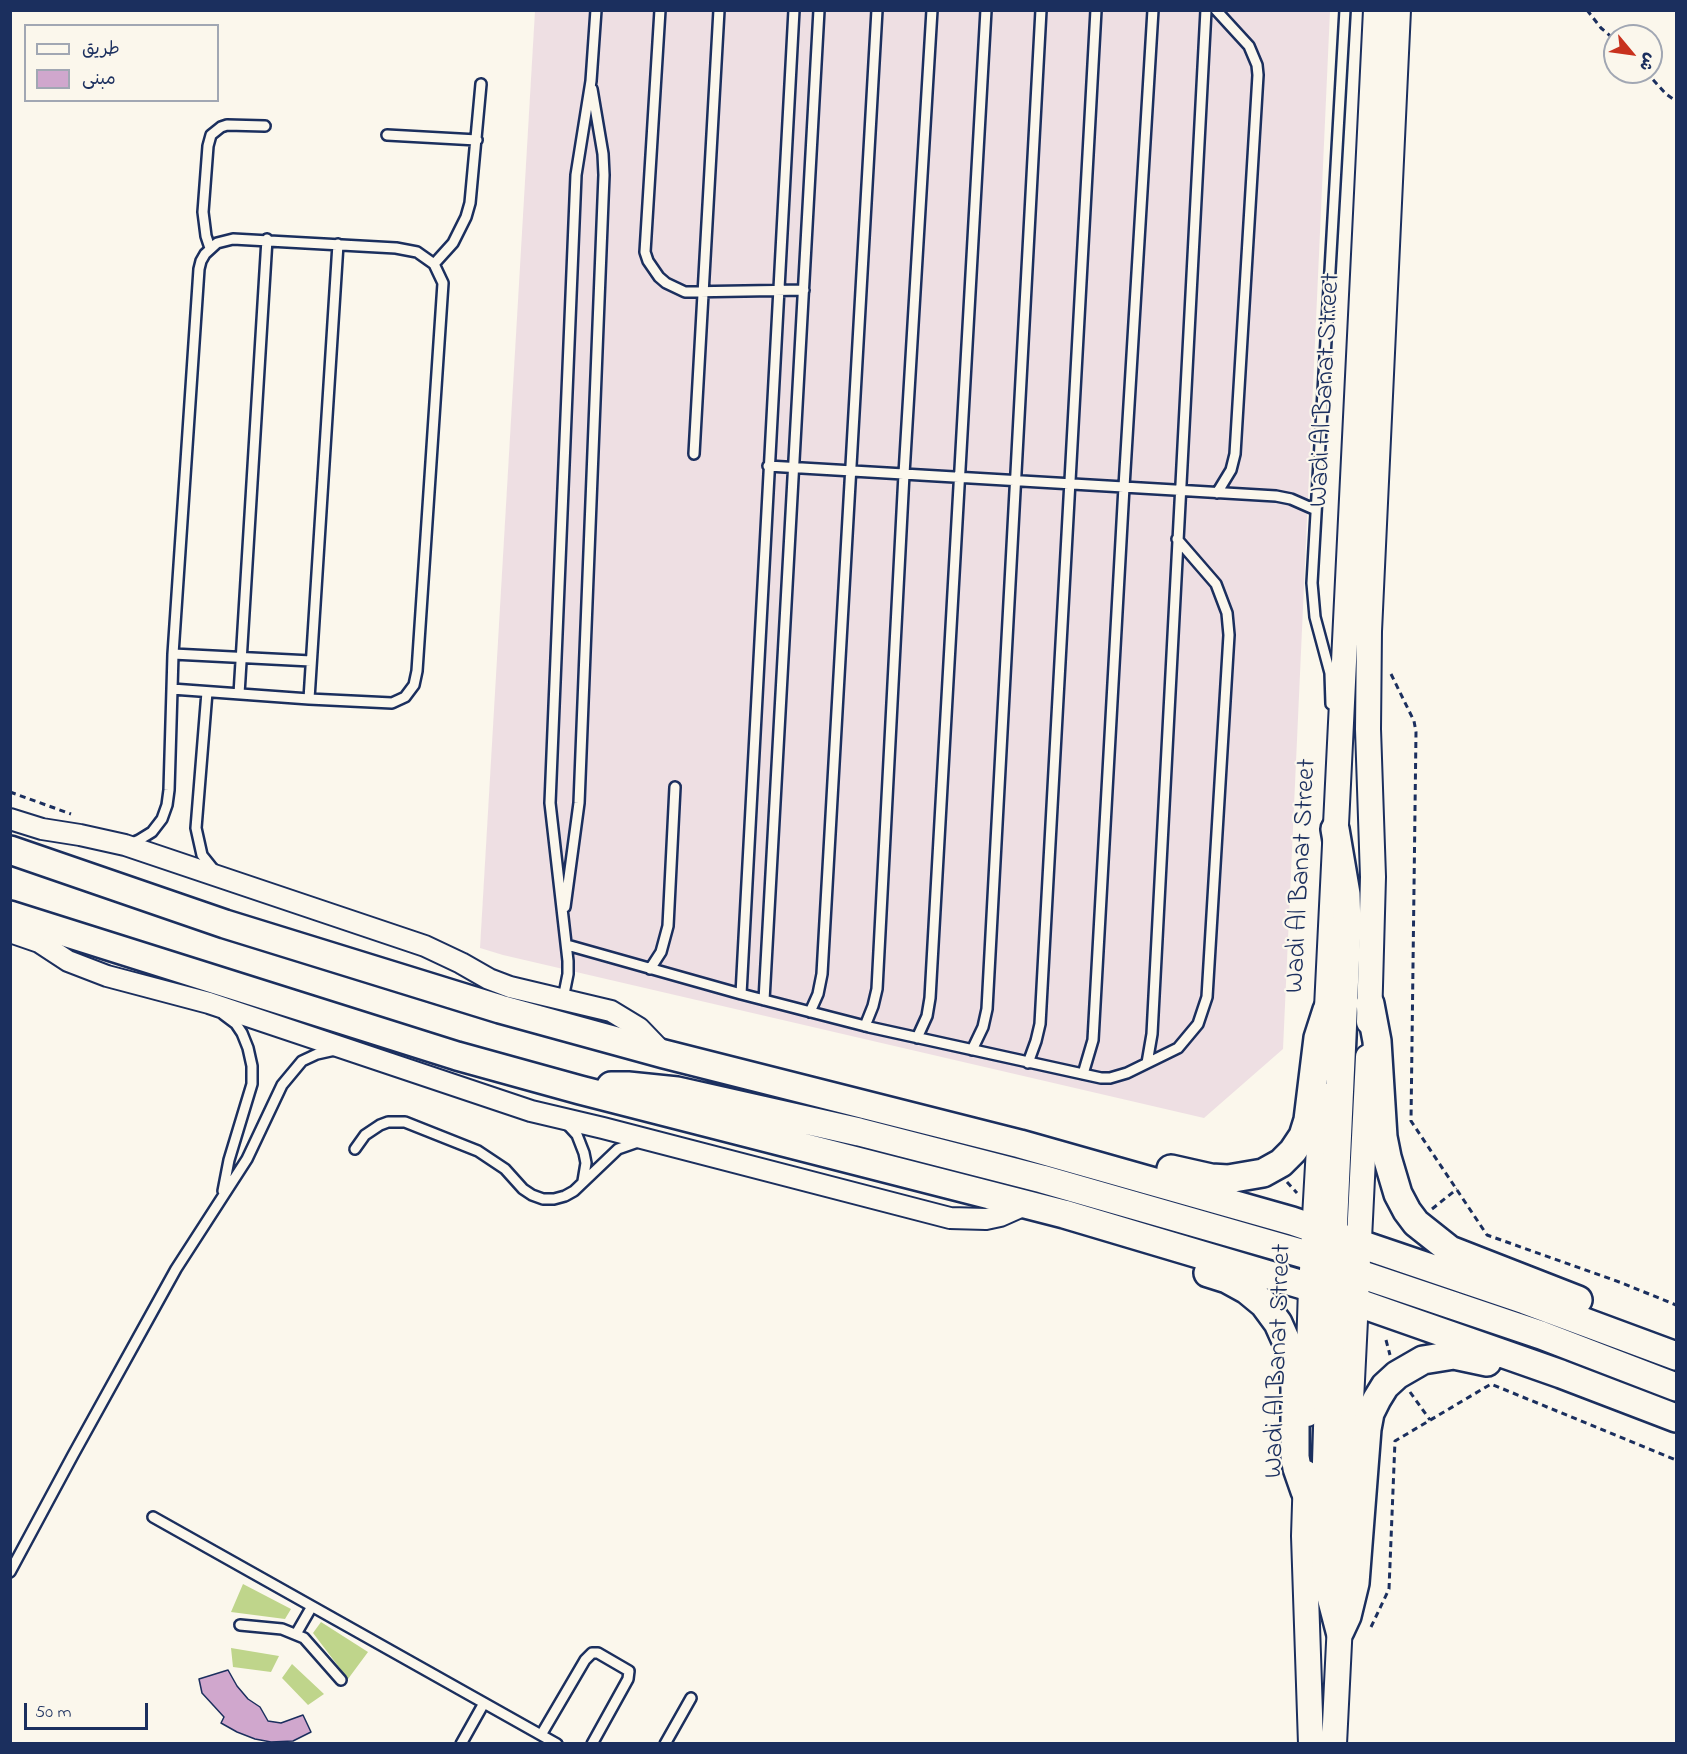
<!DOCTYPE html>
<meta charset="utf-8">
<style>
body{margin:0}
#map{position:relative;width:1687px;height:1754px;overflow:hidden;background:#fbf7ec;font-family:"Indie Flower","Playpen Sans Arabic",sans-serif}
canvas{display:block}
.frame{position:absolute;inset:0;border:12px solid #1b2f5e;pointer-events:none}
.legend{position:absolute;left:24px;top:24px;width:195px;height:78px;box-sizing:border-box;background:#fbf7ec;border:2px solid #a1a7b3;margin:0;padding:8px 10px;list-style:none;font-size:18px;color:#1b2f5e}
.legend li{display:flex;align-items:center;gap:12px;height:30px}
.legend b{width:30px;border:2px solid #a1a7b3}
.north{position:absolute;left:1603px;top:24px;width:60px;height:60px;box-sizing:border-box;background:#fbf7ec;border:2px solid #a1a7b3;border-radius:50%;rotate:119deg;font-size:16px;font-weight:700;line-height:24px;text-align:center;color:#1b2f5e}
.north::after{content:'';display:block;margin:auto;width:21px;height:27px;background:#c8321e;clip-path:polygon(50% 0,100% 100%,50% 72%,0 100%)}
.scale{position:absolute;left:24px;top:1703px;width:124px;height:27px;box-sizing:border-box;border:3px solid #1b2f5e;border-top:0;padding-left:8px;font-size:18px;line-height:21px;white-space:nowrap;color:#1b2f5e;-webkit-text-stroke:4px #fbf7ec;paint-order:stroke}
</style>
<div id="map">
<canvas width="1687" height="1754"></canvas>
<div class="frame"></div>
<ul class="legend">
<li><b style="height:8px;background:#fbf7ec"></b>طريق</li>
<li><b style="height:16px;background:#d0a7cd"></b>مبنى</li>
</ul>
<div class="north">ش</div>
<div class="scale">50 m</div>
</div>
<script>
const c = document.querySelector('canvas').getContext('2d');
c.lineJoin = 'round';
function paint(path, color) {
  c.fillStyle = color;
  c.fill(path, 'evenodd');
}
function shape(rows) {
  const path = new Path2D();
  for (const r of rows) {
    path.moveTo(r[0], r[1]);
    for (let i = 2; i < r.length; i += 2) path.lineTo(r[i], r[i + 1]);
  }
  return path;
}
function stroke(path, color, width, dash) {
  c.strokeStyle = color;
  c.lineWidth = width;
  c.lineCap = dash ? 'butt' : 'round';
  c.setLineDash(dash || []);
  c.stroke(path);
}
function label(font, color, halo, rows, align = 'center') {
  c.font = font + ' "Indie Flower",sans-serif';
  c.lineWidth = 4.5;
  c.setLineDash([]);
  c.textBaseline = 'middle';
  c.strokeStyle = halo;
  c.fillStyle = color;
  for (const [text, x, y, turn = 0] of rows) {
    c.save();
    c.translate(x, y);
    c.rotate((+turn || 0) * Math.PI / 180);
    c.textAlign = isNaN(turn) ? turn : align;
    if (halo) c.strokeText(text, 0, 0);
    c.fillText(text, 0, 0);
    c.restore();
  }
}
const built = shape([
 [535,11,1330,11,1283,1049,1204,1118,503,955,480,948]
]);
const green = shape([
 [243,1584,291,1609,285,1619,231,1612],
 [321,1622,368,1652,348,1679,313,1633],
 [231,1648,279,1656,271,1672,233,1667],
 [292,1664,324,1694,308,1705,282,1678]
]);
const building = shape([
 [228,1670,237,1686,248,1699,260,1707,268,1721,281,1723,303,1715,311,1732,293,1741,271,1742,255,1739,237,1732,221,1723,224,1717,202,1693,199,1679,228,1670]
]);
const path = shape([
 [1587,10,1601,28,1615,40],
 [1646,72,1666,94,1676,101],
 [1391,674,1414,721,1416,732,1411,1121,1487,1235,1622,1283,1676,1305],
 [10,792,71,814],
 [1287,1182,1297,1193],
 [1432,1209,1457,1189],
 [1386,1340,1390,1355],
 [1410,1392,1430,1420],
 [1371,1627,1389,1589,1395,1441,1491,1384,1676,1460]
]);
const service = shape([
 [660,10,645,252,648,261,659,277,666,283,685,292,804,290],
 [1216,10,1249,46,1257,65,1258,75,1235,454,1231,470,1217,493],
 [387,135,477,140],
 [210,248,206,236,203,212,208,146,211,135,221,127,227,125,265,126],
 [434,264,453,243,466,217,470,203,481,84],
 [694,454,719,10],
 [768,466,1276,496,1291,499,1316,510],
 [173,654,311,661],
 [207,692,196,828,202,855,214,870],
 [239,694,267,239],
 [309,699,338,244],
 [1331,704,1330,673,1315,617,1312,583,1345,10],
 [130,844,139,840,152,832,162,819,167,805,169,790,172,689,173,654,199,269,201,261,205,254,217,243,233,239,396,248,417,252,434,264,443,283,417,671,414,685,405,697,392,703,309,699,172,689],
 [565,907,579,803,604,175,603,154,592,89],
 [567,945,741,994,869,1027,1101,1078,1110,1078,1127,1073,1178,1048,1198,1024,1207,997,1229,635,1227,613,1216,584,1177,539],
 [650,969,661,952,668,926,675,787],
 [741,994,794,10],
 [563,999,568,974,568,961,550,803,576,175,591,81,596,10],
 [764,1000,819,10],
 [810,1012,818,994,822,974,877,10],
 [865,1026,873,1006,877,989,904,474,932,10],
 [917,1038,927,1016,930,998,986,10],
 [972,1050,983,1027,987,1009,1041,10],
 [1028,1063,1036,1041,1040,1024,1096,10],
 [1147,1063,1152,1034,1206,10],
 [1083,1074,1093,1040,1124,487,1153,10],
 [566,1123,577,1135,584,1153,586,1163,583,1181],
 [355,1149,365,1135,380,1125,388,1122,405,1122,478,1151,505,1169,523,1189,532,1195,543,1199,554,1199,565,1196,574,1191,618,1149,638,1142],
 [223,1191,229,1160,252,1084,252,1066,248,1048,242,1033,236,1024,224,1015],
 [153,1517,557,1744],
 [10,1572,73,1455,176,1269,247,1159,282,1085,302,1061,317,1054,335,1050],
 [240,1625,282,1629,304,1638,341,1680],
 [296,1634,311,1608],
 [541,1735,585,1660,592,1653,598,1653,629,1671,628,1679,592,1744],
 [461,1744,484,1703],
 [665,1744,691,1698]
]);
const minor = shape([
 [10,819,42,829,80,835,125,845,425,946,461,963,489,979,510,987,611,1011,639,1028,664,1054],
 [10,932,39,942,68,961,107,976,209,1003,531,1111,603,1128,950,1218,986,1219,1000,1216,1027,1204]
]);
const tertiary = shape([
 [1369,1022,1373,877,1368,729,1369,631,1398,10],
 [1326,1028,1376,10],
 [1307,1414,1311,1288,1322,1095],
 [1306,1473,1304,1536,1311,1744],
 [1334,1744,1368,1057]
]);
const secondary = shape([
 [1335,829,1346,894,1347,927,1333,1235,1339,1270,1356,1301],
 [10,850,225,924,500,1009,664,1054,1020,1144,1292,1221,1525,1300,1676,1356],
 [10,915,457,1056,580,1090,1064,1214,1333,1294,1561,1374,1676,1418],
 [1370,1004,1377,1041,1383,1137,1387,1157,1398,1194,1407,1211,1416,1223,1450,1250,1578,1300],
 [611,1086,628,1086,677,1091,859,1132,1042,1179,1318,1258,1344,1253,1359,1243],
 [1171,1169,1211,1178,1228,1179,1263,1173,1281,1163,1293,1151,1303,1136,1308,1120,1318,1038,1327,1010],
 [1208,1273,1227,1279,1247,1290,1264,1304,1278,1323,1287,1343,1293,1366,1295,1388,1295,1457,1297,1468,1305,1491],
 [1326,1274,1339,1270,1357,1273,1541,1335,1676,1387],
 [1332,1278,1324,1546,1329,1589,1340,1631],
 [1340,1631,1347,1616,1355,1583,1367,1429,1370,1413,1377,1399,1385,1386,1397,1375,1423,1360,1454,1355,1487,1362]
]);
const streetNames = [
 ["Wadi Al Banat Street",1327,390,-87],
 ["Wadi Al Banat Street",1303,876,-87],
 ["Wadi Al Banat Street",1280,1361,-88]
];
paint(built, '#eedfe3');
paint(green, '#bfd58b');
paint(building, '#d0a7cd');
stroke(building, '#1b2f5e', 1.5);
stroke(service, '#1b2f5e', 14);
stroke(minor, '#1b2f5e', 24);
stroke(tertiary, '#1b2f5e', 28);
stroke(secondary, '#1b2f5e', 32);
stroke(path, '#1b2f5e', 3, [6, 4.5]);
stroke(service, '#fbf7ec', 9);
stroke(minor, '#fbf7ec', 20);
stroke(tertiary, '#fbf7ec', 24);
stroke(secondary, '#fbf7ec', 27);
label('27px', '#1b2f5e', '#fbf7ec', streetNames);
</script>
